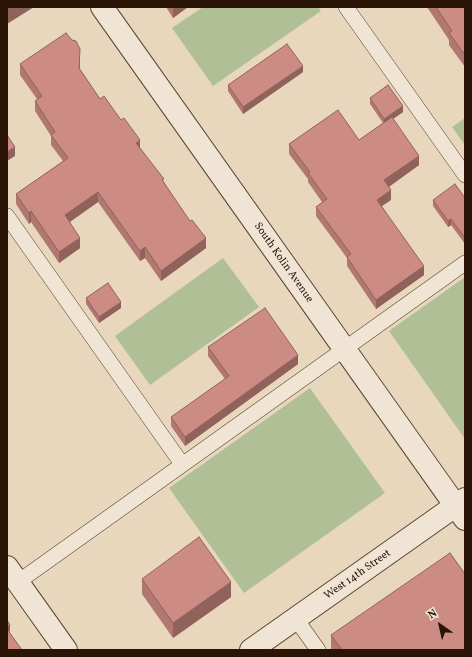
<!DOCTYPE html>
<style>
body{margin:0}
#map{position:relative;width:472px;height:657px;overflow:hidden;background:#e8d7bd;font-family:Vollkorn,serif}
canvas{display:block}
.frame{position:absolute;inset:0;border:8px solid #2a1406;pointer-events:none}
.north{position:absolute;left:420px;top:605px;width:40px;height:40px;-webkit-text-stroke:3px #f0e5d4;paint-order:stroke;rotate:326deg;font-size:11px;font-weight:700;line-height:16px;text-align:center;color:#2a1406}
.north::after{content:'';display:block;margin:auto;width:14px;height:18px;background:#2a1406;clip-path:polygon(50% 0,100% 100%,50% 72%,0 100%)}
</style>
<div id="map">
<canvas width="472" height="657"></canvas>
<div class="frame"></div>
<div class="north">N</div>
</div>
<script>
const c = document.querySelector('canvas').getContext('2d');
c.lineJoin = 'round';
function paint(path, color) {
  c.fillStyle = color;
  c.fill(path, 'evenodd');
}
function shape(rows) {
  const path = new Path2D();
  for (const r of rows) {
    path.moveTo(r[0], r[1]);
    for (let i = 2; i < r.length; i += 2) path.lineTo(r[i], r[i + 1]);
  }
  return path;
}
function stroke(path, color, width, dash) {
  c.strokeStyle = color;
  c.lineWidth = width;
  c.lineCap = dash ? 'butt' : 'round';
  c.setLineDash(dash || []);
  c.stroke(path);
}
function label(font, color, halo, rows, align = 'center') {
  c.font = font + ' Vollkorn,serif';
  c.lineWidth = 3.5;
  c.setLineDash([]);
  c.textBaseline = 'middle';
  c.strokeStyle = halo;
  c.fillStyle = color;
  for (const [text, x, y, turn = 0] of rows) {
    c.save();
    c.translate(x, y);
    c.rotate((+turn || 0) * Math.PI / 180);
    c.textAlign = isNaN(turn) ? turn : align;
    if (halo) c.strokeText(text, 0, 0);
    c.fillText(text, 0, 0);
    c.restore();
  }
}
const green = shape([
 [203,7,318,7,321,11,213,86,172,28],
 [465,118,465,145,452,127],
 [223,258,259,307,150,385,115,336],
 [465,277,465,439,389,331],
 [310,388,385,493,244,593,169,488]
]);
const service = shape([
 [346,7,465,175],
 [7,216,182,464],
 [18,582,465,263],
 [296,619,318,650]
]);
const minor = shape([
 [102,7,465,519],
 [251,650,465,499]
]);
const tertiary = shape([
 [7,567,66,650]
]);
const wall = shape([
 [166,7,188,7,173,18],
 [427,7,465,7,465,67,449,45,449,40],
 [80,59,80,69,100,99,140,148,164,182,206,248,161,281,145,258,140,261,98,202,70,222,80,248,59,263,31,222,29,224,16,204,16,194,63,161,51,145,51,136,35,111,35,101,37,99,20,75,20,64],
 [303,72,243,114,228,91,228,85],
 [370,98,403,112,393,119,419,165,389,187,391,200,382,206,424,275,376,309,347,266,347,258,316,216,316,207,322,202,308,182,308,179,289,154,289,144,359,140,383,123,370,104],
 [465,198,465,244,451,225,448,227,433,206,433,200],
 [86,298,121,308,99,323,86,304],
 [208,347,298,364,185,446,171,426,171,417,225,379,208,356],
 [142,579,231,597,173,638,142,594],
 [331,635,465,650,331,650]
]);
const shadedWall = shape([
 [10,7,34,7,7,24,7,9],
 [173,7,188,7,173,18],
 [303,66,303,72,243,114,243,107],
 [403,106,403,112,384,125,384,119],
 [140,140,140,151,136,143],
 [15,147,15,156,7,161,7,152],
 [419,156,419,165,384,190,384,180],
 [391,190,391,200,377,209,377,200],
 [98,192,98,202,65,225,65,215],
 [31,211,31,222,29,224,29,213],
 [451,219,451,225,448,227,448,221],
 [80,238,80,248,59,263,59,252],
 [206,238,206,248,161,281,161,271],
 [145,247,145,258,140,261,140,251],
 [424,266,424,275,376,309,376,300],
 [121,302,121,308,99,323,99,317],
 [298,355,298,364,185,446,185,437],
 [231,582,231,597,173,638,173,623],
 [10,625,10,631,7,633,7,627]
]);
const building = shape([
 [436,7,465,7,465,55,449,33,452,31,436,7],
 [66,33,72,40,76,41,80,49,79,68,100,99,104,96,121,120,124,118,140,140,136,143,164,179,162,180,190,221,192,220,206,238,161,271,145,247,140,251,98,192,65,215,80,238,59,252,31,211,29,213,16,194,68,158,51,135,55,132,35,101,42,96,20,64,66,33],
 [287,44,303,66,243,107,228,85,287,44],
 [388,85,403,106,384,119,370,98,388,85],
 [338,110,359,140,392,117,419,156,384,180,391,190,377,200,424,266,376,300,347,257,351,254,316,207,327,199,308,173,310,172,289,144,338,110],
 [7,135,15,147,7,152,7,135],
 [455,184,465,198,465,238,451,219,448,221,433,200,455,184],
 [108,283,121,302,99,317,86,298,108,283],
 [265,308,298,355,185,437,171,417,229,376,208,347,265,308],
 [199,537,231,582,173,623,142,579,199,537],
 [450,553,465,574,465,650,342,650,331,635,450,553],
 [7,620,10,625,7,627,7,620],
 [7,629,22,650,7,650,7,629]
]);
const streetNames = [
 ["South Kolin Avenue",283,263,55],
 ["West 14th Street",358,575,-35]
];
paint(green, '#b0bf96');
stroke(service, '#5a4534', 16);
stroke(minor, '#5a4534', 24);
stroke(tertiary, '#5a4534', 24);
stroke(service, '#f0e5d4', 15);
stroke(minor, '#f0e5d4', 22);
stroke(tertiary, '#f0e5d4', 22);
paint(wall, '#b07871');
paint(shadedWall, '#90625c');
paint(building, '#cd8c83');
stroke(building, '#90625c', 1);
label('11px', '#2a1406', '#f0e5d4', streetNames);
</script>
